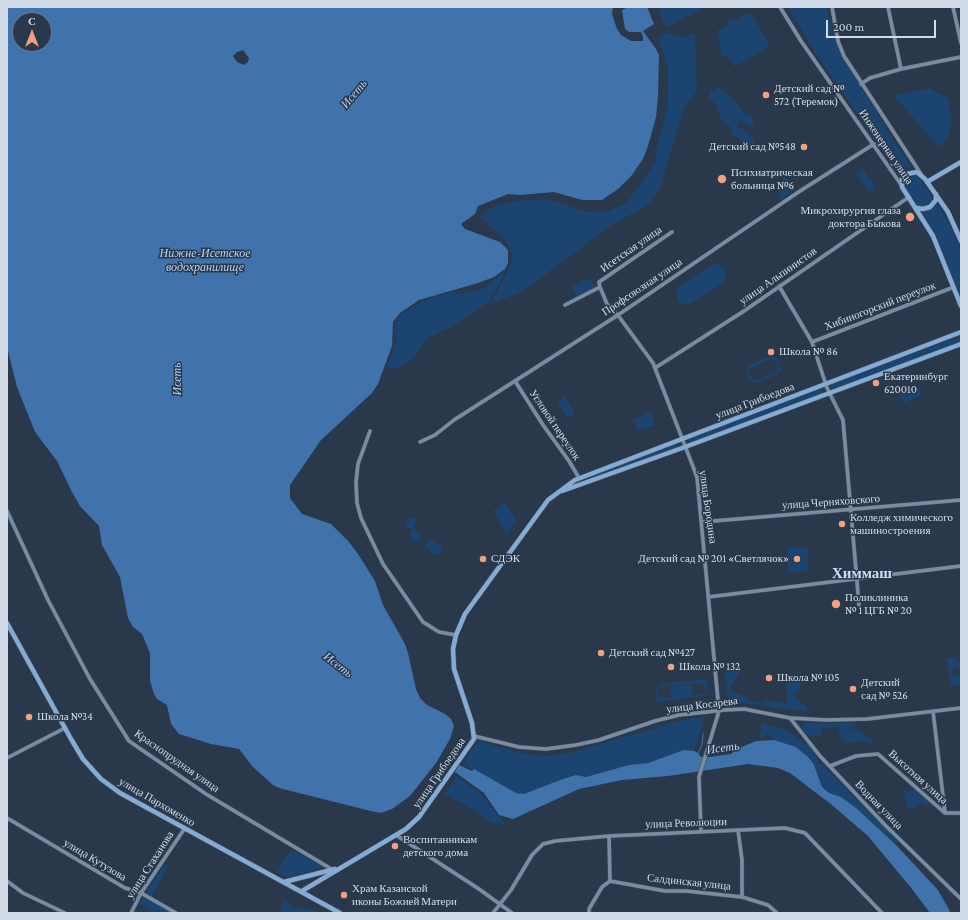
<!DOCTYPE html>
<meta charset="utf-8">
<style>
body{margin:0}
#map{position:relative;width:968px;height:920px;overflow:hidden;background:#29394b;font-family:"Crimson Pro",serif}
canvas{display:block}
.frame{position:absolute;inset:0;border:8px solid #d2dce8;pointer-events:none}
.north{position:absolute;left:12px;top:12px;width:40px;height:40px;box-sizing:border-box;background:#29394b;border:1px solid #6d7a8a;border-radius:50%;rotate:0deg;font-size:11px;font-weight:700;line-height:16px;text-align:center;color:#d2dce8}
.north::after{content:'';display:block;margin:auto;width:14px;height:18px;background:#f2a080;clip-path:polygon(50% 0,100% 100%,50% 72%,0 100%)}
.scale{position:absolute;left:826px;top:20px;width:110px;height:18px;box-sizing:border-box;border:2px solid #d2dce8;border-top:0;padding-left:5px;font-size:12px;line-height:14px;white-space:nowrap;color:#d2dce8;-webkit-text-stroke:3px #29394b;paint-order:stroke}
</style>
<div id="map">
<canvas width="968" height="920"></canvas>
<div class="frame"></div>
<div class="north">С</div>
<div class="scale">200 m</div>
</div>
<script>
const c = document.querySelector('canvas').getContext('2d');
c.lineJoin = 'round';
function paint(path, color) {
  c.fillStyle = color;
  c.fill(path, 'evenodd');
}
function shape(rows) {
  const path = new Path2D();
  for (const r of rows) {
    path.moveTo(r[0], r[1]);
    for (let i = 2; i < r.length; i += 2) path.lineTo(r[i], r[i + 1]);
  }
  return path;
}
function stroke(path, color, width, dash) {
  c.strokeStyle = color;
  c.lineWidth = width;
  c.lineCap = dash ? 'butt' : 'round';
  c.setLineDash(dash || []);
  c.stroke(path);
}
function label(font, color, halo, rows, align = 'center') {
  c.font = font + ' "Crimson Pro",serif';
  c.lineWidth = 3;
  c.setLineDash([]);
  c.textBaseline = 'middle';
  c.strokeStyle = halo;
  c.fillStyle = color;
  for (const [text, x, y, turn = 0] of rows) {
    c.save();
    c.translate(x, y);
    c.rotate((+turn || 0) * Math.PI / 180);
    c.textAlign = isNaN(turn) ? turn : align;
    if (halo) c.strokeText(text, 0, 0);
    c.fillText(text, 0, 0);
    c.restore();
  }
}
const green = shape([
 [658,7,705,7,666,28],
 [788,7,826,7,837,45,888,132,912,167,905,169,900,176,815,52],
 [750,12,770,45,735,67,728,56,722,57,717,31,728,25,727,22,733,19,734,21],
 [664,32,682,38,695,33,697,90,683,111,660,188,648,205,613,224,523,291,490,304,507,273,513,257,507,242,480,216,489,209,499,205,517,201,547,199,586,212,608,211,626,204,656,161,657,145,668,108,668,66,658,40],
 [717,87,720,87,726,95,730,95,745,115,749,114,753,120,754,125,751,127,739,120,737,127,747,131,755,143,753,147,731,133,732,130,731,127,725,124,720,117,717,106,709,97,711,92],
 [928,88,948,98,951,123,948,138,939,147,894,96],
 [863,169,874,184,873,190,869,192,857,174],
 [913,175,918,176,932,196,931,204,926,208,918,206,904,186,903,181,908,176],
 [785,176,796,189,779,200,783,178],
 [937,203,951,226,961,252,961,301,936,236,923,212,935,207],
 [715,263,724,269,726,276,723,283,692,303,684,304,680,302,676,292,678,288],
 [501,274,505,274,489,301,451,327,426,339,414,359,392,370,386,365,391,357,395,343,398,341,395,336,395,323,403,313,425,300,438,296,452,292,462,294,483,289],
 [588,278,595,288,577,297,571,287],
 [961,336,961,342,832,389,830,384],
 [770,356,778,359,781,370,778,374,757,383,749,380,746,373,749,365],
 [771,359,777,361,779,365,776,372,757,380,751,378,749,370,751,368],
 [918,386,922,396,903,403,899,393],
 [821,387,823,393,691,444,689,438],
 [565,397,575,414,568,418,557,402],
 [650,412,655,425,638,431,634,420],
 [676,443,678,448,589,480,588,477],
 [505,503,517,521,507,534,493,511],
 [409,517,417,519,413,529,422,533,418,542,410,538,412,529,406,527],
 [430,538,443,548,438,556,425,547],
 [807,547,809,571,788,572,787,548],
 [722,648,725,668,739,665,741,669,731,686,730,691,747,697,749,701,762,703,765,700,787,704,787,687,784,676,789,673,802,679,800,689,794,693,796,698,806,707,807,712,728,701],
 [947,658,956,658,957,663,961,663,961,672,956,667,952,671,953,679,958,675,961,677,961,684,958,686,951,685],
 [706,679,708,689,704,696,655,702,655,699,657,699,655,691,661,684],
 [698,683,703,684,705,687,705,692,700,695,675,697,693,695,692,684,670,686,671,698,662,698,657,694,658,689,663,686],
 [705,716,694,751,684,750,648,763,629,765,586,777,576,775,524,794,516,793,463,764,477,742,482,741,501,748,532,755,548,756,573,752,683,720],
 [761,723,787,730,811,748,818,761,816,764,821,764,899,841,896,845,856,808,841,797,829,793,822,787,814,765,809,758,796,747,774,740,768,733,761,739],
 [803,723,854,723,857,724,851,728,852,730,857,729,858,732,863,732,864,736,872,740,873,743,871,745,868,744,869,742,865,741,847,743,840,735,838,727,821,729,822,735,819,736,807,735,802,727],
 [457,776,482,795,505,824,492,823,475,810,445,794],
 [903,788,907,793,914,789,931,803,927,805,920,802,917,807,908,809],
 [291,850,324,867,288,878,277,872],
 [164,864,168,866,152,896,175,913,154,913,139,904],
 [284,900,294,908,311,909,319,913,280,913]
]);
const water = shape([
 [7,7,613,7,612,14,617,29,621,35,631,41,643,41,643,37,641,32,629,32,625,29,622,10,628,7,647,7,654,24,643,31,656,49,659,55,658,96,656,117,648,146,643,159,632,175,618,189,602,200,582,200,554,192,521,195,508,194,478,206,475,214,461,224,465,229,500,242,508,250,508,263,505,269,494,277,478,283,419,300,400,313,393,322,392,346,378,384,372,393,321,440,290,485,290,498,302,514,331,524,349,542,358,554,375,581,383,605,405,644,408,653,416,689,420,698,427,705,445,714,451,719,454,726,450,739,436,763,410,796,392,809,381,813,371,811,279,788,273,785,253,767,239,749,211,744,179,734,171,724,167,705,157,699,154,694,150,681,150,653,142,634,133,627,128,618,120,577,102,545,99,526,80,506,72,492,57,461,35,432,17,387,7,347],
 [20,20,44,20,44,44,20,44],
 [243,50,249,58,248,62,244,65,237,62,233,56,237,52],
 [774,740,796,747,809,758,814,765,822,787,829,793,841,797,856,808,896,845,938,890,951,913,930,913,912,889,868,836,832,805,790,773,778,768,748,764,668,776,622,780,579,789,513,819,499,815,484,793,455,772,459,765,472,771,474,769,516,793,524,794,560,780,576,775,586,777,629,765,648,763,684,750,694,751,698,753,701,757,710,757,731,754,737,749,756,741]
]);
const stream = shape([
 [698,753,702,745,703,733]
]);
const minor = shape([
 [780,7,801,41,902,186],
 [832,7,838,41,844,56,921,174],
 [888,7,901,69],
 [953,7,961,43],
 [861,84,870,78,901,69,961,57],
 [779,286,812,342,827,388,843,420,859,605],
 [600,287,607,304,620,318,653,363,697,477,719,711,699,777,701,831],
 [565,305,600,287,599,282,672,232],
 [812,342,954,287],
 [655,368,744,311,909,197],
 [515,381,543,425,569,461,579,478],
 [370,431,358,464,356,482,357,503,361,518,383,564,423,622,439,632,456,635],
 [420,442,435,435,454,420,618,315,800,191,874,144],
 [7,511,48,600,90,679,129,741,206,794,333,870],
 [702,522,961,500],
 [708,597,961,566],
 [933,711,945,813],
 [790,718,820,756,886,826,961,899],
 [474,736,519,747,546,749,576,745,599,740,655,721,679,715,725,710,744,709,790,718,827,720,867,719,961,708],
 [7,758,65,728],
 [830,766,856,756,878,754,945,813],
 [945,813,961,813],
 [7,818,125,888,141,893,176,913],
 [738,830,742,860,742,897],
 [396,835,479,889,512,913],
 [609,836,610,881],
 [7,881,23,893,65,913],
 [131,913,141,893,185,828],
 [493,913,511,890,532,855,543,844,555,841,609,836,785,828,805,833,882,913],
 [589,913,589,909,602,887,610,881,665,891,686,891,742,897,768,905,777,913]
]);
const major = shape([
 [927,182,961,162],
 [917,208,923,209,930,207,936,200,936,194],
 [961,241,948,212,925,179,917,172,907,174,902,179,902,187,933,236,961,306],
 [562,491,685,447,961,344],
 [7,623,71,739,83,759,101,779,120,793,340,913],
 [284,882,335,869],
 [302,891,406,829,419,817,474,739,472,723,454,669,453,649,456,635,465,614,548,500,575,480,961,332]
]);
const markers = [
 [766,95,4,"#f2a080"],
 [804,147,4,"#f2a080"],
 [722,179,5,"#f2a080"],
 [910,217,5,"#f2a080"],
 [771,352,4,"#f2a080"],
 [876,383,4,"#f2a080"],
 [842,524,4,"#f2a080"],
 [483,559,4,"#f2a080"],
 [797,559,4,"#f2a080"],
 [836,604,5,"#f2a080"],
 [601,653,4,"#f2a080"],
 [671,667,4,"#f2a080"],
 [769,678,4,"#f2a080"],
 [853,689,4,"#f2a080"],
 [29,717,4,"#f2a080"],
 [395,846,4,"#f2a080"],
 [344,895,4,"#f2a080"]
];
const poiNames = [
 ["Детский сад №",774,89],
 ["572 (Теремок)",774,102],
 ["Детский сад №548",796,147,"right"],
 ["Психиатрическая",731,173],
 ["больница №6",731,186],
 ["Микрохирургия глаза",901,211,"right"],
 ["доктора Быкова",901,224,"right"],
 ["Школа № 86",779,352],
 ["Екатеринбург",884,377],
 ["620010",884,390],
 ["Колледж химического",850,518],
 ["машиностроения",850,531],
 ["СДЭК",491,559],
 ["Детский сад № 201 «Светлячок»",789,559,"right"],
 ["Поликлиника",845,598],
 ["№ 1 ЦГБ № 20",845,611],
 ["Детский сад №427",609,653],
 ["Школа № 132",679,667],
 ["Школа № 105",777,678],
 ["Детcкий",861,683],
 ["сад № 526",861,696],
 ["Школа №34",37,717],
 ["Воспитанникам",403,840],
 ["детского дома",403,853],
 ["Храм Казанской",352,889],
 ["иконы Божией Матери",352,902]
];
const streetNames = [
 ["Инженерная улица",886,147,56],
 ["Исетская улица",631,249,-35],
 ["улица Альпинистов",778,276,-35],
 ["Профсоюзная улица",642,287,-34],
 ["Хибиногорский переулок",880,306,-21],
 ["улица Грибоедова",755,401,-21],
 ["Угловой переулок",555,425,56],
 ["улица Черняховского",831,502,-4],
 ["улица Бородина",708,507,82],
 ["улица Косарева",702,705,-7],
 ["Краснопрудная улица",177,761,35],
 ["улица Грибоедова",439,773,-55],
 ["Высотная улица",918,777,42],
 ["улица Пархоменко",157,802,30],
 ["Водная улица",879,805,46],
 ["улица Революции",686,823,-2],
 ["улица Кутузова",95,860,31],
 ["улица Стаханова",150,865,-57],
 ["Салдинская улица",689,882,6]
];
const waterNames = [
 ["Исеть",354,94,-50],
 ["Нижне-Исетское",205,253],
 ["водохранилище",205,267],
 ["Исеть",177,379,-91],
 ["Исеть",338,665,38],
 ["Исеть",723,748,-7]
];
const districtNames = [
 ["Химмаш",862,573]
];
paint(green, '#1b4570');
paint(water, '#4073ac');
stroke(stream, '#4073ac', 1);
stroke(minor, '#475564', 4.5);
stroke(major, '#475564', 5.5);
stroke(minor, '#798ca1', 3.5);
stroke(major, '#85aad3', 4.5);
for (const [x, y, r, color] of markers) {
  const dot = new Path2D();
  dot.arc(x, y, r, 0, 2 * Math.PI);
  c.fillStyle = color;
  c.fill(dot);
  stroke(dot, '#29394b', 1.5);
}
label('11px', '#d2dce8', '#29394b', poiNames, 'left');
label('11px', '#d2dce8', '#29394b', streetNames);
label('italic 12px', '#b8d4f4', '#29394b', waterNames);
label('bold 15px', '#cbdff6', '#29394b', districtNames);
</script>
